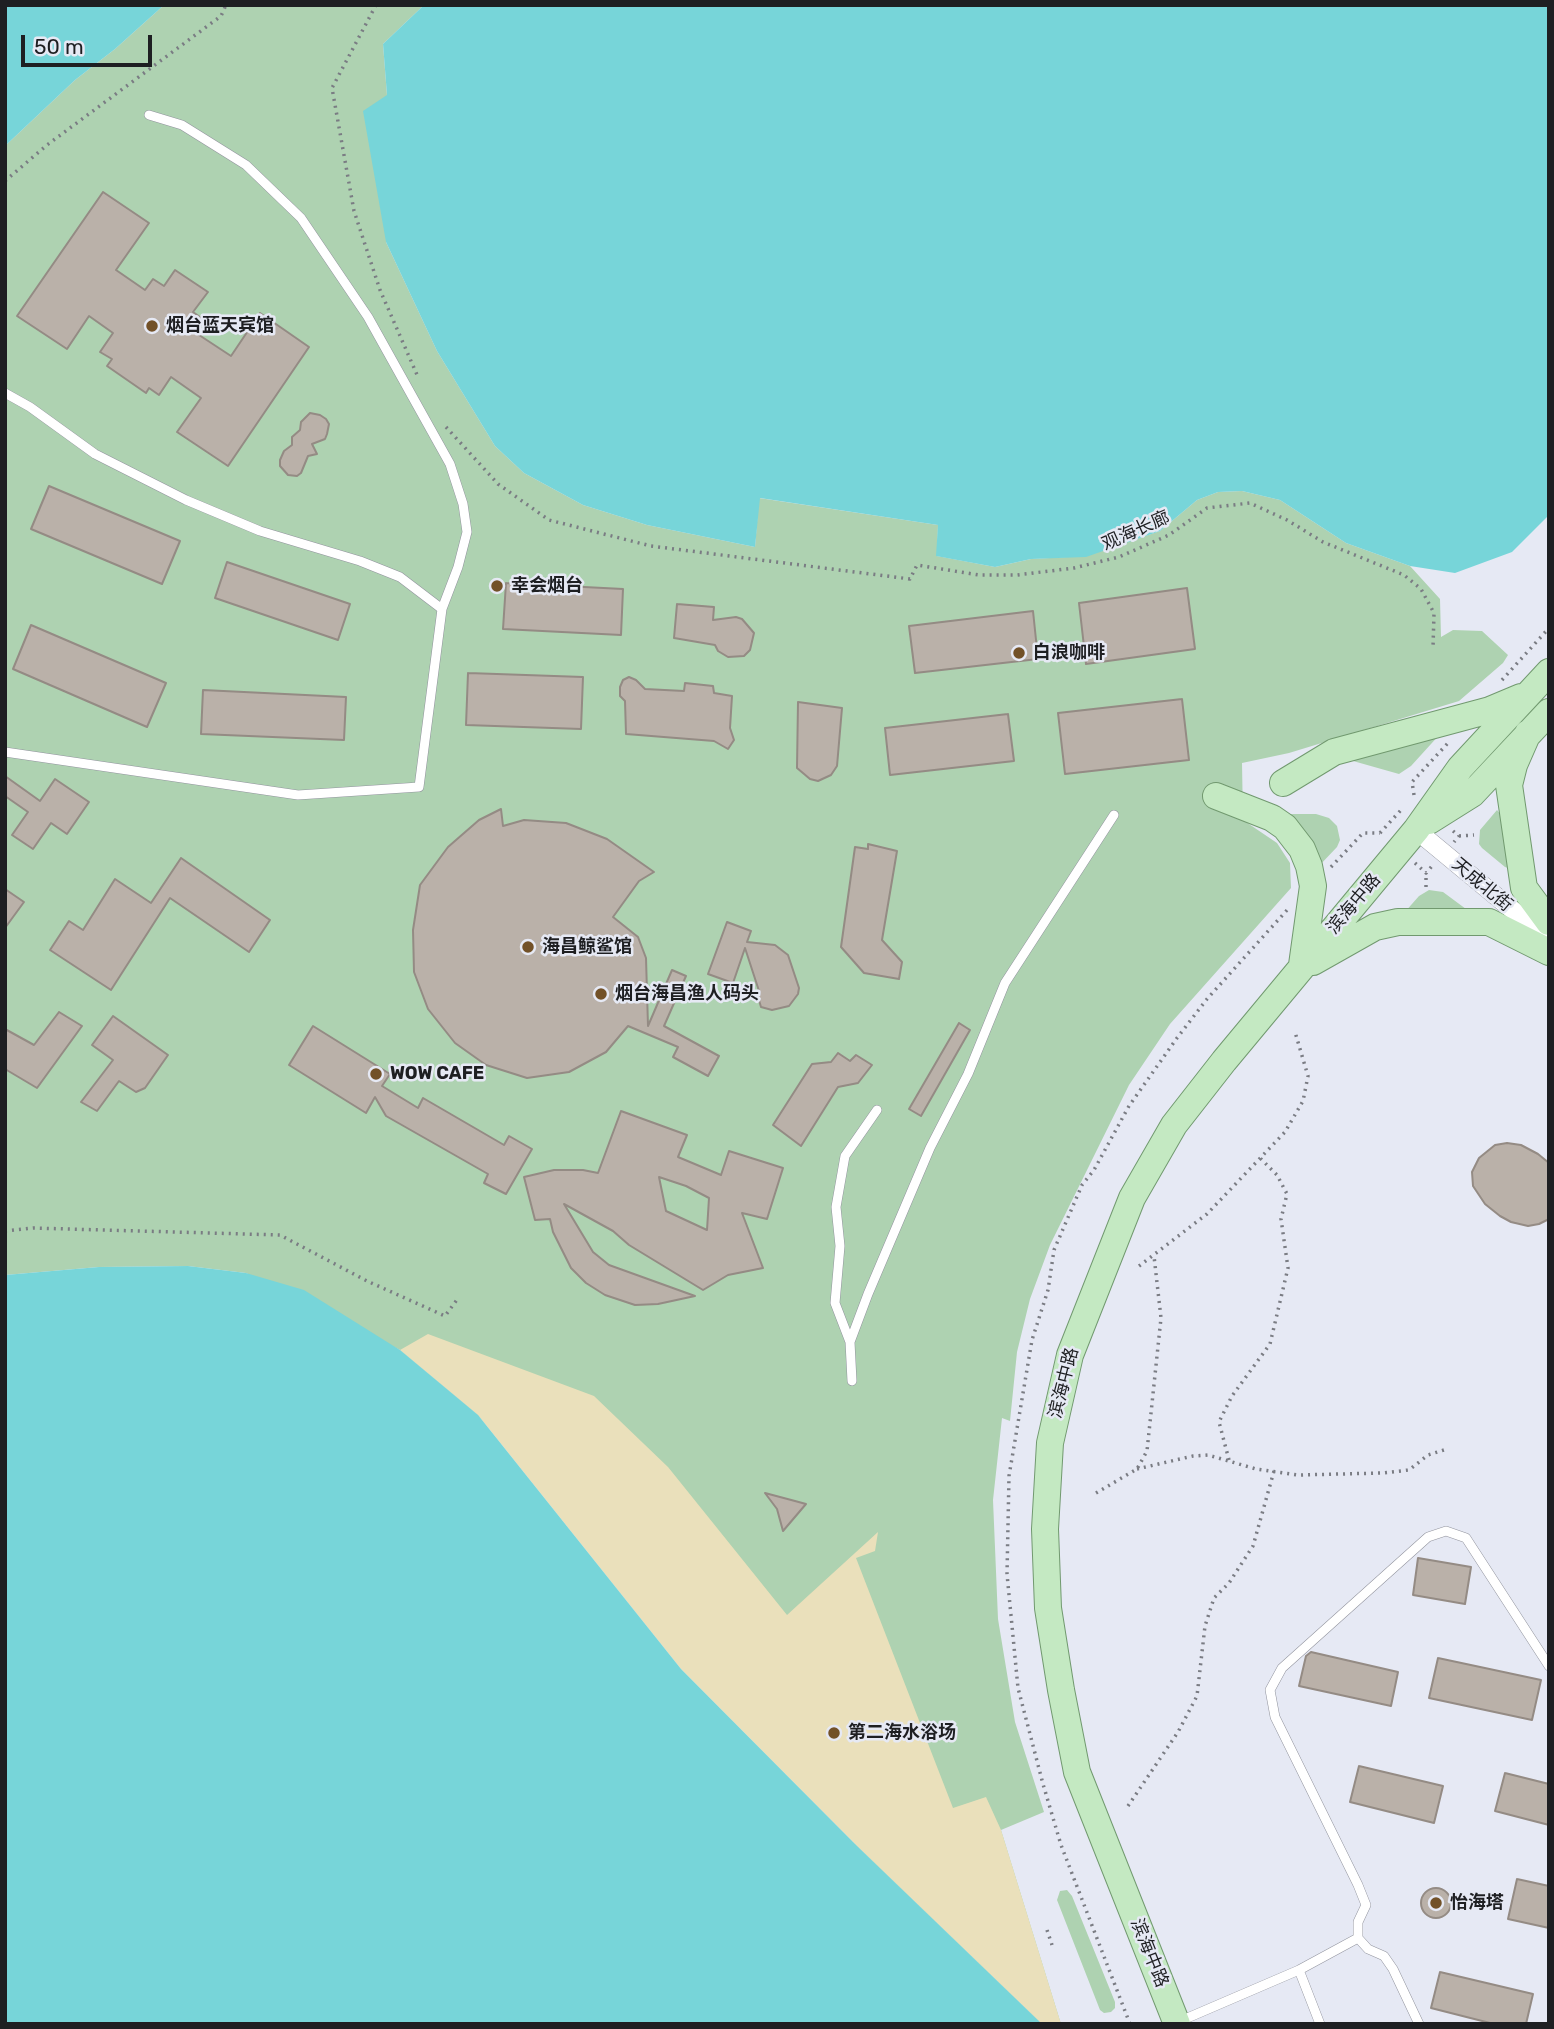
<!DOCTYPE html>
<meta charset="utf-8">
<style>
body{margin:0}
#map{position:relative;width:1554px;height:2029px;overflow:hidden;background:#e6e9f4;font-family:Rubik,sans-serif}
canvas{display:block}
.frame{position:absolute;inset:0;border:7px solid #1e1f22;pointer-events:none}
.scale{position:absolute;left:21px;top:35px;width:131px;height:32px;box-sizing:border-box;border:4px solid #1e1f22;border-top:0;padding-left:9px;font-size:21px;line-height:24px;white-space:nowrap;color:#1e1f22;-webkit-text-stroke:5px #e6e9f4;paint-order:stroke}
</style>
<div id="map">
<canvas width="1554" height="2029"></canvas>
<div class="frame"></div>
<div class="scale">50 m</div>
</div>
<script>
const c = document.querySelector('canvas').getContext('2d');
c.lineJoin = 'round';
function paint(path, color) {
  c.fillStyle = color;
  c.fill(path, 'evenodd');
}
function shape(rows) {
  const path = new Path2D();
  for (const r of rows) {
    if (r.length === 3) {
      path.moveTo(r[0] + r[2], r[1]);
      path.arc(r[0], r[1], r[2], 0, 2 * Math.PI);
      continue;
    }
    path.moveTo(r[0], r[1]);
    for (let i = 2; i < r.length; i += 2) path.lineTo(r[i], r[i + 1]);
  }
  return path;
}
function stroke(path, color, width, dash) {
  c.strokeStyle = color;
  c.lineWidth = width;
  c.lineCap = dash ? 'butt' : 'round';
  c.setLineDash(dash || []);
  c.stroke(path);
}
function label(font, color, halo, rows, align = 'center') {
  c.font = font + ' Rubik,"Noto Sans SC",sans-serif';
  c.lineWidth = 5;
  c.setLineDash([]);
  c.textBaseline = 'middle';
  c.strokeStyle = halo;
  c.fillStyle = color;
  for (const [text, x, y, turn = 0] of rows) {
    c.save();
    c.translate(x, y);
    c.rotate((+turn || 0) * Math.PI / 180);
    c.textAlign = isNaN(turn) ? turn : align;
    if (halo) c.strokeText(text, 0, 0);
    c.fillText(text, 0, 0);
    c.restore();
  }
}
const green = shape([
 [164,5,424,5,383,44,387,95,386,242,437,351,495,446,524,473,583,505,647,525,755,547,759,498,938,525,937,556,995,567,1031,559,1086,556,1160,531,1197,500,1218,492,1242,491,1280,500,1346,543,1410,566,1440,599,1441,637,1453,630,1482,631,1508,655,1503,663,1459,701,1289,753,1242,763,1243,820,1277,843,1290,863,1291,888,1170,1024,1129,1085,1050,1245,1030,1299,1017,1352,1010,1421,1002,1418,993,1500,998,1619,1015,1722,1044,1812,1001,1830,1061,2024,1042,2024,857,1846,478,1415,400,1350,246,1273,188,1266,99,1267,5,1275,5,146,75,80,115,49],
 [1441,733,1411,766,1399,774,1346,759],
 [1497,810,1502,816,1511,869,1505,867,1482,848,1479,844,1480,830],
 [1291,814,1316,814,1329,818,1337,826,1340,840,1337,847,1318,867,1279,816],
 [1429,890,1443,892,1466,909,1404,913,1419,896],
 [1067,1890,1072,1896,1115,2002,1115,2008,1111,2012,1104,2013,1100,2010,1057,1900,1060,1891]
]);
const sand = shape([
 [428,1334,594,1396,668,1467,787,1615,878,1532,875,1551,856,1558,953,1808,986,1797,1001,1830,1061,2024,1042,2024,857,1846,681,1669,478,1415,400,1350]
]);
const water = shape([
 [5,5,164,5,115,49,75,80,5,146],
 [424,5,1549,5,1549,515,1512,552,1455,573,1410,566,1346,543,1280,500,1242,491,1218,492,1197,500,1160,531,1086,557,1031,559,995,567,936,556,938,525,760,498,755,547,647,525,583,505,524,473,495,446,437,351,386,242,363,111,387,95,383,44],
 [188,1266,246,1273,304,1290,400,1350,478,1415,681,1669,857,1846,1042,2024,5,2024,5,1275,99,1267]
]);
const building = shape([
 [103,192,149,223,116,270,145,290,153,279,164,286,175,270,208,292,193,312,204,320,196,333,231,356,260,313,309,347,228,466,177,432,201,398,171,377,159,395,149,388,146,393,107,366,112,359,100,352,113,333,89,316,67,349,17,316,103,192],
 [310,413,320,415,326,419,329,424,327,434,325,439,312,444,317,454,308,456,301,473,297,476,288,475,280,466,280,460,284,451,292,445,292,437,300,430,301,422,310,413],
 [49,486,180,541,162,584,31,529,49,486],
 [227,562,350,604,338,640,215,598,227,562],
 [506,583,623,589,621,635,503,629,506,583],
 [1187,588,1195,649,1086,664,1079,603,1187,588],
 [677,604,714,607,713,620,736,617,742,619,754,633,750,650,744,656,728,657,718,651,715,645,674,638,677,604],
 [1033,611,1038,659,915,673,909,626,1033,611],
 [31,625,166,683,147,727,13,669,31,625],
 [468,673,583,677,581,729,466,725,468,673],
 [629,677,636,680,645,689,684,691,685,683,713,686,714,693,732,696,730,728,734,740,728,749,714,741,626,734,625,701,620,696,620,687,623,680,629,677],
 [203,690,346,697,344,740,201,734,203,690],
 [1182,699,1189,760,1065,774,1058,713,1182,699],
 [798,702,842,708,837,766,831,775,818,781,810,779,797,768,798,702],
 [1008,714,1014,761,890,775,885,728,1008,714],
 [5,776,40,801,55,779,89,802,67,834,51,823,33,849,12,835,28,812,5,796,5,776],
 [501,809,503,826,524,820,566,823,607,839,654,872,639,881,613,917,638,937,646,958,648,1026,672,970,686,976,664,1026,719,1056,708,1076,673,1057,678,1047,628,1026,606,1052,569,1072,527,1078,486,1065,455,1043,428,1009,414,972,413,930,420,885,448,847,479,820,501,809],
 [868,844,897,851,882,940,902,962,899,979,864,973,841,947,855,847,868,849,868,844],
 [181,858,270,920,249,952,170,898,111,990,50,950,69,921,83,930,115,879,151,903,181,858],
 [5,889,24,902,5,928,5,889],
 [727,922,751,931,747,942,775,945,788,955,799,988,798,994,789,1006,772,1010,761,1007,758,997,760,994,745,948,733,983,708,974,727,922],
 [59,1012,82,1026,37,1088,5,1069,5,1029,34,1045,59,1012],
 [113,1016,168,1055,145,1088,136,1092,119,1081,97,1111,81,1102,113,1060,92,1045,113,1016],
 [959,1023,970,1030,921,1116,909,1109,959,1023],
 [313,1026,390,1074,382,1086,418,1108,423,1098,504,1145,509,1136,532,1149,506,1194,484,1183,488,1174,386,1116,375,1097,366,1113,289,1065,313,1026],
 [838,1053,850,1061,856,1055,872,1065,858,1083,838,1087,801,1146,773,1125,812,1064,831,1062,838,1053],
 [621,1111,687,1135,678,1157,721,1175,729,1151,783,1168,767,1219,742,1213,763,1268,728,1275,703,1290,629,1245,613,1231,564,1204,593,1252,609,1265,695,1296,658,1304,635,1305,605,1295,586,1283,571,1268,553,1232,550,1219,535,1220,524,1177,554,1170,583,1170,598,1173,621,1111],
 [659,1177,686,1186,709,1198,707,1230,666,1211,659,1177],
 [1507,1143,1521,1145,1538,1154,1549,1163,1549,1219,1539,1224,1528,1226,1511,1222,1500,1216,1485,1204,1473,1186,1472,1172,1479,1158,1495,1145,1507,1143],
 [765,1493,795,1501,806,1504,783,1531,777,1509,765,1493],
 [1418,1558,1471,1567,1465,1604,1413,1595,1418,1558],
 [1311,1652,1398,1672,1391,1706,1299,1686,1306,1656,1311,1652],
 [1438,1658,1541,1680,1532,1720,1429,1698,1438,1658],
 [1359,1766,1443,1786,1434,1823,1350,1802,1359,1766],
 [1505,1773,1549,1784,1549,1825,1495,1811,1505,1773],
 [1517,1879,1549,1886,1549,1928,1508,1919,1517,1879],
 [1436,1903,15],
 [1440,1972,1533,1994,1526,2024,1494,2024,1431,2008,1440,1972]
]);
const path = shape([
 [376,5,332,88,354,211,380,290,418,377],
 [5,181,47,145,221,16,226,5],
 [446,427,498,484,549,520,651,546,910,579,917,565,979,575,1017,575,1074,568,1119,557,1169,535,1207,508,1250,503,1287,520,1323,542,1404,575,1421,589,1434,613,1433,648],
 [1502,680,1549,628],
 [1414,795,1412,782,1448,743],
 [1453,831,1459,836,1454,842],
 [1380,833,1401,810],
 [1459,836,1474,835],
 [1415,863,1426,873,1432,866],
 [1331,867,1363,833,1380,833],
 [1426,887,1426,873],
 [5,1231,33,1228,280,1235,367,1281,445,1316,459,1297],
 [1139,1266,1207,1214,1285,1132,1303,1101,1308,1076,1295,1032],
 [1229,1460,1219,1422,1232,1396,1270,1344,1288,1268,1281,1219,1287,1194,1277,1175,1260,1158],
 [1137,1469,1193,1456,1208,1455,1256,1469,1298,1475,1383,1473,1409,1470,1428,1455,1447,1449],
 [1096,1493,1137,1469,1147,1451,1161,1318,1154,1256],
 [1128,1806,1178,1732,1197,1696,1205,1626,1214,1598,1229,1583,1253,1546,1274,1471],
 [1047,1930,1052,1945],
 [1130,2024,1061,1845,1043,1784,1018,1688,1007,1574,1009,1476,1032,1340,1048,1290,1054,1250,1082,1185,1094,1170,1129,1106,1177,1038,1207,999,1288,909]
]);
const lane = shape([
 [5,393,30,407,95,454,186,500,260,531,360,561,400,577,442,609],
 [5,752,298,795,419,787,442,609,458,567,467,532,463,504,450,464,368,317,301,218,246,165,182,125,149,115],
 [850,1342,835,1303,840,1246,836,1207,845,1156,877,1110],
 [852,1381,850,1342,868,1294,930,1148,968,1074,1005,983,1114,815],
 [1358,1938,1368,1949,1384,1956,1393,1969,1419,2024],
 [1299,1970,1320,2024],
 [1178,2022,1299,1970,1358,1938,1358,1922,1366,1905,1358,1885,1275,1717,1270,1690,1282,1668,1428,1537,1446,1531,1466,1538,1549,1666]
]);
const street = shape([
 [1416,830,1549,940]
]);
const primary = shape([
 [1528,733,1514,765,1509,785,1524,888,1549,922],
 [1283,783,1334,752,1490,710,1521,697],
 [1216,796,1272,818,1285,827,1302,849,1309,866,1313,886,1302,965],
 [1429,821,1472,794,1549,712],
 [1313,962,1375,927,1398,922,1489,922,1549,952],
 [1177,2024,1077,1772,1061,1690,1048,1608,1045,1529,1050,1443,1070,1355,1132,1198,1174,1125,1224,1061,1416,830,1460,768,1549,672]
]);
const markers = [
 [152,326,7,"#725128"],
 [497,586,7,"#725128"],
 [1019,653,7,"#725128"],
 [528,947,7,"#725128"],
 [601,994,7,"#725128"],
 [376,1074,7,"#725128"],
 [834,1733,7,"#725128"],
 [1436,1903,7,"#725128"]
];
const poiNames = [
 ["烟台蓝天宾馆",166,326],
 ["幸会烟台",511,586],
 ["白浪咖啡",1033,653],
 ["海昌鲸鲨馆",542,947],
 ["烟台海昌渔人码头",615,994],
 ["WOW CAFE",390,1074],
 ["第二海水浴场",848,1733],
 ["怡海塔",1450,1903]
];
const streetNames = [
 ["观海长廊",1136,531,-24],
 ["天成北街",1482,885,40],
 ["滨海中路",1354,904,-50],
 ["滨海中路",1064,1383,-76],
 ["滨海中路",1149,1953,68]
];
paint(green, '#aed2b1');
paint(sand, '#eae0bb');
paint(water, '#77d5d9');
paint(building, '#bab1a9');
stroke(building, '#948b84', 2);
stroke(lane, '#92949e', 10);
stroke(street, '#92949e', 19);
stroke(primary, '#71996f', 28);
stroke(path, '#7a7c83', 3.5, [2, 5]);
stroke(lane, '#fff', 9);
stroke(street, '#fff', 18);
stroke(primary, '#c4e9c2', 26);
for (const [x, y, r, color] of markers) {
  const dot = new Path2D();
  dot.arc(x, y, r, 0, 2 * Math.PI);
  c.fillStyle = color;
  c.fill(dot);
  stroke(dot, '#e6e9f4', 2.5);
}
label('bold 18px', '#1e1f22', '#e6e9f4', poiNames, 'left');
label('18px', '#1e1f22', '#e6e9f4', streetNames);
</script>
